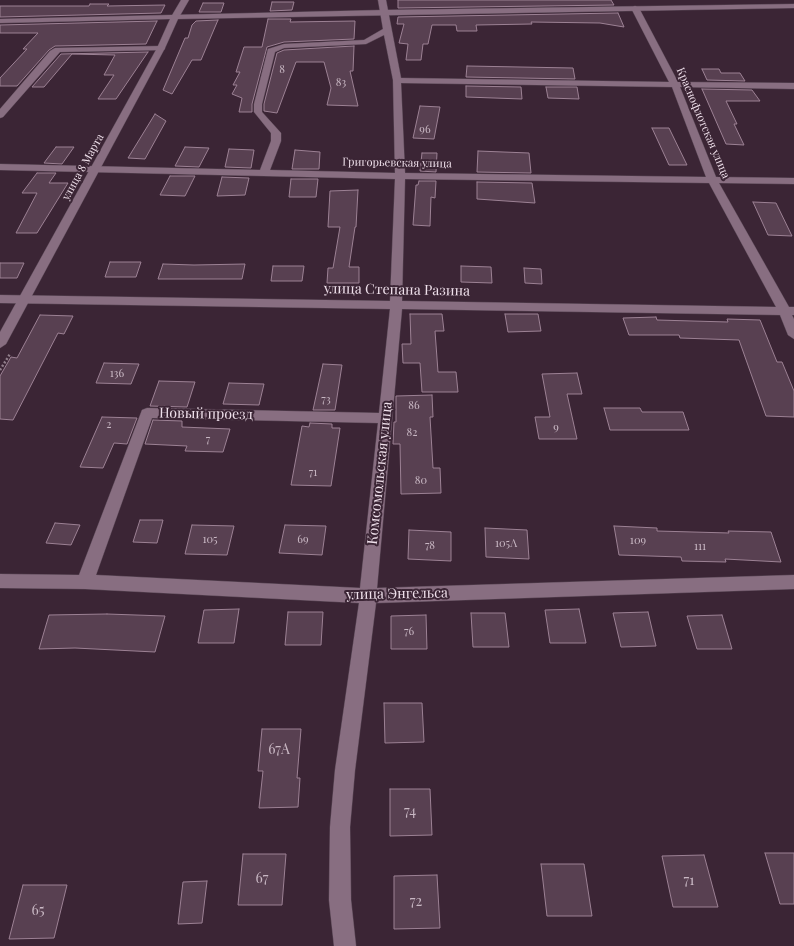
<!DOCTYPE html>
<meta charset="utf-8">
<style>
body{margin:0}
canvas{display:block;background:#3b2535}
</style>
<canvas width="794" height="946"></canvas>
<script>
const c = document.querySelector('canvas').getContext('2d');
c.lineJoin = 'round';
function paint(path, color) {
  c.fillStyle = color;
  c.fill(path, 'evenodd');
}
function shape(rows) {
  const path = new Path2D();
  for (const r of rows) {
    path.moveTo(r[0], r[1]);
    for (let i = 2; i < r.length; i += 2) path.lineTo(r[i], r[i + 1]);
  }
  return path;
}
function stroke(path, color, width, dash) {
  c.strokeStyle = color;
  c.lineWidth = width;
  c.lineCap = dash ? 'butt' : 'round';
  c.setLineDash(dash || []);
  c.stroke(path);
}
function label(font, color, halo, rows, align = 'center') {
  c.font = font + ' "Playfair Display",serif';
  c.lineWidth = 4;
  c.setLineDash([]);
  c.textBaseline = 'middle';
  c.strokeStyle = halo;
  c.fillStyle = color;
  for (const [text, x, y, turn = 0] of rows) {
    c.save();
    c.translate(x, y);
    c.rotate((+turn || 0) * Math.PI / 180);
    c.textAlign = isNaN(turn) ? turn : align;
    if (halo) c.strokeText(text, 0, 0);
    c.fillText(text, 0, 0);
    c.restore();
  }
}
const building = shape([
 [398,0,611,0,614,5,398,8,398,0],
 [272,2,294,2,292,10,270,11,272,2],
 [203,3,224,3,221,12,199,12,203,3],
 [90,4,109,4,107,6,165,5,161,13,0,17,0,6,89,6,90,4],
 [618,13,624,27,600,23,531,22,532,24,476,25,477,31,457,31,456,25,432,25,428,44,423,44,421,60,406,60,408,44,399,43,404,24,397,24,398,17,618,13],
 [268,19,291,19,290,22,355,21,354,39,284,42,267,47,252,104,252,112,239,112,242,98,232,94,237,85,233,85,240,72,236,72,244,47,262,47,268,19],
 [218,20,201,60,192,60,172,94,163,90,185,38,188,38,192,25,196,21,218,20],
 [157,21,146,44,55,46,49,50,17,86,0,86,0,78,27,49,23,49,38,33,0,33,0,25,157,21],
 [354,46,353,71,350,71,358,106,327,105,331,88,324,62,296,62,277,113,264,111,264,104,277,53,284,50,354,46],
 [148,52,116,99,98,99,114,75,104,75,115,55,72,54,44,87,32,87,61,54,148,52],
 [467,66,573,68,575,79,466,77,467,66],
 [702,69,719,69,721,73,740,73,745,81,707,80,702,69],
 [466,86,521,87,522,99,466,97,466,86],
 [546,87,577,87,579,99,548,98,546,87],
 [702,89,752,90,760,101,726,101,737,124,734,124,744,145,726,144,702,89],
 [420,106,440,107,434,139,413,138,420,106],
 [155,114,166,121,145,159,128,158,155,114],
 [652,128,669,128,687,165,669,165,652,128],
 [56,147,74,147,62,164,44,163,56,147],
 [185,147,209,148,199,167,175,166,185,147],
 [229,149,254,150,251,168,225,167,229,149],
 [295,150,320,152,319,169,292,169,295,150],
 [478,151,529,153,531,173,477,172,478,151],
 [422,153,437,153,436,172,420,171,422,153],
 [37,173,56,173,49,183,68,183,37,233,16,233,37,193,22,193,37,173],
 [170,176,195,176,185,196,160,195,170,176],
 [222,177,249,178,245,195,217,196,222,177],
 [291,179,318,179,316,197,289,197,291,179],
 [419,181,436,181,435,198,431,197,430,226,413,225,416,185,418,185,419,181],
 [477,182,532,183,535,203,477,199,477,182],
 [358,190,356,227,355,227,349,267,359,267,359,283,327,283,328,268,333,268,340,227,328,227,330,191,358,190],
 [753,202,776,203,792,236,768,235,753,202],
 [110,262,141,262,136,277,105,277,110,262],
 [0,263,24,263,17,278,0,278,0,263],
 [163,264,194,265,245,264,242,279,158,279,163,264],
 [273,266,304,266,302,281,271,281,273,266],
 [461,266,491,267,492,283,461,282,461,266],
 [524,268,541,269,542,284,525,283,524,268],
 [410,314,442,314,444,331,435,331,438,372,456,372,458,392,422,392,420,363,403,363,402,344,411,344,410,314],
 [505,314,538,314,541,331,508,332,505,314],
 [40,315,73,316,64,334,58,333,13,420,0,419,0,376,11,357,17,358,40,315],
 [656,317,657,320,728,322,727,319,760,320,777,362,782,362,794,391,794,417,766,416,739,340,680,338,679,335,629,335,623,318,656,317],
 [104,363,139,364,131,384,96,383,104,363],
 [323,364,342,365,335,410,313,410,323,364],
 [577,373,582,394,567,394,577,439,539,439,535,417,550,417,542,374,577,373],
 [159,381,195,382,187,407,150,406,159,381],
 [229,383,264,384,259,405,223,404,229,383],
 [432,395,433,417,430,417,433,468,440,468,441,493,401,494,400,444,393,444,394,422,396,422,396,396,432,395],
 [604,408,640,408,642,412,683,412,689,430,610,430,604,408],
 [102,417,137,418,127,444,114,443,103,468,80,467,102,417],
 [153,420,182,421,182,427,230,429,223,452,185,451,187,446,145,444,153,420],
 [310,423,332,424,332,428,340,428,331,486,291,485,302,426,309,427,310,423],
 [140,520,163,520,157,543,133,542,140,520],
 [55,523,80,525,71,545,46,543,55,523],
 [192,525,234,526,227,555,185,554,192,525],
 [285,525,326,526,322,555,279,553,285,525],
 [614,526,657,528,657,531,729,533,728,531,771,532,781,562,725,559,726,562,682,561,681,557,619,555,614,526],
 [485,528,527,530,529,559,486,557,485,528],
 [409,530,451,532,451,561,408,559,409,530],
 [239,609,234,643,198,643,204,610,239,609],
 [579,609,586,643,550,643,545,610,579,609],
 [288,612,323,612,321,645,285,645,288,612],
 [648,612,656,646,621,647,613,613,648,612],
 [471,613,505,613,509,647,473,647,471,613],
 [107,614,165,616,155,652,75,648,39,649,49,615,107,614],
 [426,615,427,649,391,649,391,616,426,615],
 [722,615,732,649,697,649,687,616,722,615],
 [384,703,422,703,424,742,385,743,384,703],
 [262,729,301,729,297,778,300,778,298,807,259,808,263,771,258,771,262,729],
 [390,789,430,789,432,835,390,836,390,789],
 [765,853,794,853,794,904,780,904,765,853],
 [243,854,286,854,282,905,238,905,243,854],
 [704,855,718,907,673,907,662,856,704,855],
 [541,864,584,864,592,916,547,916,541,864],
 [437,875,440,928,394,929,394,876,437,875],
 [207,881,202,923,178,924,183,882,207,881],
 [23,885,67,885,54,938,9,939,23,885]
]);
const path = shape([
 [0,370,10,354]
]);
const street = shape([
 [181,0,189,0,178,19,172,19,171,17,181,0],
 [378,0,386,0,401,78,669,82,631,8,635,6,639,8,678,82,794,83,794,89,680,87,716,177,794,178,794,184,719,183,789,307,794,307,794,315,792,315,794,319,794,339,788,335,780,315,402,309,377,588,794,575,794,589,376,603,355,770,350,827,351,900,356,946,334,946,329,900,330,827,335,770,359,603,85,589,0,588,0,574,79,575,142,410,147,408,379,413,390,309,0,303,0,295,390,301,395,179,0,170,0,164,260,170,271,141,271,133,254,112,254,104,268,49,284,44,364,40,383,29,378,0],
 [384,35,393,80,395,173,270,170,281,141,281,133,262,112,262,104,275,52,284,48,366,44,384,35],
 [401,83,672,87,706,177,405,173,401,83],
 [405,179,709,183,776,307,402,301,405,179],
 [152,418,378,423,360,588,96,575,152,418],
 [161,46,165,48,164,50,60,52,3,117,0,118,0,109,50,51,55,48,161,46]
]);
const secondary = shape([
 [794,4,794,8,178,19,165,48,6,344,0,348,0,332,157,48,170,19,0,23,0,19,383,10,794,4]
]);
const numberNames = [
 ["8",282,70],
 ["83",341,83],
 ["96",425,130],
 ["136",117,374],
 ["73",326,400],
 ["86",414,406],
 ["2",109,425],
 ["9",556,428],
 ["82",412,433],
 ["7",208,440],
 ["71",313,473],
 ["80",421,481],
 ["105",210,540],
 ["69",303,540],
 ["109",638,541],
 ["105А",506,544],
 ["78",430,546],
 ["111",700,547],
 ["76",409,632]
];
const farStreetnames = [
 ["Краснофлотская улица",703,123,67],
 ["Григорьевская улица",397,163,1],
 ["улица 8 Марта",83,167,-61]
];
const streetNames = [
 ["улица Степана Разина",397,290,1],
 ["Новый проезд",206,414,1],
 ["Комсомольская улица",380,473,-84],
 ["улица Энгельса",397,594,-1]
];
const nearNumbernames = [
 ["67А",279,750],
 ["74",410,812],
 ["67",262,879],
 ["71",689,881],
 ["72",416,902],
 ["65",38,911]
];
paint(building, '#584051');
stroke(building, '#9c8194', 1);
stroke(street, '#574553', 1);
stroke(secondary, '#574553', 1);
stroke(path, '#907e8b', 2.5, [2, 2]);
paint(street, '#886e81');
paint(secondary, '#886e81');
label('11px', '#c9b8c4', null, numberNames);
label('11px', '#efe0eb', '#3b2535', farStreetnames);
label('14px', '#efe0eb', '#3b2535', streetNames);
label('14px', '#c9b8c4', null, nearNumbernames);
</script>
